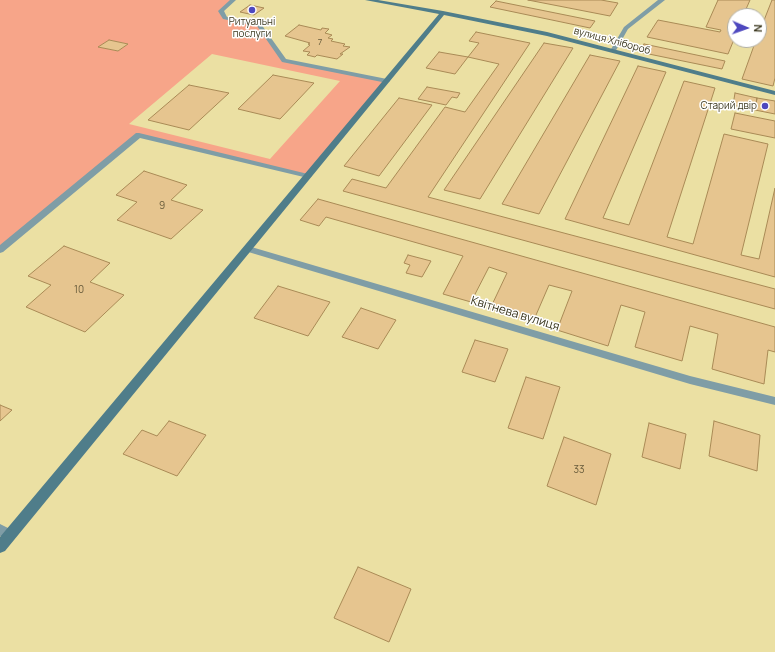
<!DOCTYPE html>
<meta charset="utf-8">
<style>
body{margin:0}
#map{position:relative;width:775px;height:652px;overflow:hidden;background:#ebe0a3;font-family:Manrope,sans-serif}
canvas{display:block}
.north{position:absolute;left:727px;top:8px;width:40px;height:40px;box-sizing:border-box;background:#fff;border:1px solid #b1afa5;border-radius:50%;rotate:92deg;font-size:11px;font-weight:700;line-height:16px;text-align:center;color:#3b371e}
.north::after{content:'';display:block;margin:auto;width:14px;height:18px;background:#4e48bf;clip-path:polygon(50% 0,100% 100%,50% 72%,0 100%)}
</style>
<div id="map">
<canvas width="775" height="652"></canvas>
<div class="north">N</div>
</div>
<script>
const c = document.querySelector('canvas').getContext('2d');
c.lineJoin = 'round';
function paint(path, color) {
  c.fillStyle = color;
  c.fill(path, 'evenodd');
}
function shape(rows) {
  const path = new Path2D();
  for (const r of rows) {
    path.moveTo(r[0], r[1]);
    for (let i = 2; i < r.length; i += 2) path.lineTo(r[i], r[i + 1]);
  }
  return path;
}
function stroke(path, color, width, dash) {
  c.strokeStyle = color;
  c.lineWidth = width;
  c.lineCap = dash ? 'butt' : 'round';
  c.setLineDash(dash || []);
  c.stroke(path);
}
function label(font, color, halo, rows, align = 'center') {
  c.font = font + ' Manrope,sans-serif';
  c.lineWidth = 3;
  c.setLineDash([]);
  c.textBaseline = 'middle';
  c.strokeStyle = halo;
  c.fillStyle = color;
  for (const [text, x, y, turn = 0] of rows) {
    c.save();
    c.translate(x, y);
    c.rotate((+turn || 0) * Math.PI / 180);
    c.textAlign = isNaN(turn) ? turn : align;
    if (halo) c.strokeText(text, 0, 0);
    c.fillText(text, 0, 0);
    c.restore();
  }
}
const green = shape([
 [0,0,233,0,221,11,225,18,259,25,284,61,387,81,308,176,139,135,0,250],
 [109,40,128,44,118,51,99,47],
 [212,54,340,81,270,159,129,124]
]);
const building = shape([
 [528,0,601,0,618,3,610,16,528,0],
 [718,0,750,0,743,16,735,16,735,37,728,54,647,37,658,20,720,32,721,30,706,27,718,0],
 [772,0,775,0,775,78,773,86,742,79,756,40,759,40,759,33,772,0],
 [496,1,595,21,590,28,490,7,496,1],
 [250,5,264,8,254,15,240,12,250,5],
 [299,25,321,30,322,28,329,29,325,33,332,35,328,38,333,39,331,41,345,44,343,46,350,47,340,54,343,54,337,59,317,55,315,57,307,55,310,52,303,51,310,45,308,44,310,43,285,36,299,25],
 [476,32,530,43,428,197,775,289,775,309,343,191,352,179,386,188,445,107,465,112,499,64,468,57,479,43,469,41,476,32],
 [109,40,128,44,118,51,98,47,109,40],
 [544,43,573,48,480,199,444,190,544,43],
 [644,44,725,61,722,69,639,52,644,44],
 [439,52,468,57,455,74,426,68,439,52],
 [590,55,620,61,539,214,502,204,590,55],
 [638,66,666,72,603,218,629,225,684,81,715,88,667,237,693,244,724,134,768,144,741,255,759,259,775,188,775,277,565,219,638,66],
 [273,75,314,83,280,119,238,109,273,75],
 [189,85,229,93,189,130,148,120,189,85],
 [427,87,460,93,457,98,452,97,446,105,418,99,427,87],
 [735,93,757,98,755,110,733,105,735,93],
 [399,98,432,105,379,176,344,166,399,98],
 [757,98,775,101,775,114,755,110,757,98],
 [735,113,775,121,775,138,731,129,735,113],
 [144,171,187,185,171,200,203,210,171,239,117,220,137,202,116,195,144,171],
 [318,199,775,327,775,352,768,350,764,384,712,369,718,334,690,326,682,361,635,347,645,312,621,305,608,346,557,330,572,291,549,285,533,322,490,309,507,273,489,267,471,302,443,294,463,256,326,217,319,226,300,220,318,199],
 [64,246,110,263,90,282,124,295,85,332,26,307,51,285,28,276,64,246],
 [408,255,431,261,422,277,406,273,410,265,404,263,408,255],
 [278,286,330,302,308,336,254,318,278,286],
 [361,308,396,320,378,349,342,337,361,308],
 [475,340,508,349,495,382,462,372,475,340],
 [526,377,560,387,543,439,508,428,526,377],
 [0,405,12,410,0,421,0,405],
 [169,421,206,435,177,476,123,454,142,430,157,436,169,421],
 [714,421,760,435,757,471,709,456,714,421],
 [649,423,686,434,680,469,642,457,649,423],
 [564,437,611,454,596,505,547,486,564,437],
 [358,567,411,589,389,642,334,618,358,567]
]);
const lane = shape([
 [230,0,236,0,224,11,227,17,261,24,286,59,387,79,390,81,387,83,282,62,257,26,223,19,218,11,230,0],
 [136,133,139,133,308,174,312,176,308,178,140,138,3,252,0,253,0,245,136,133],
 [0,524,14,531,16,535,14,539,10,541,0,536,0,524]
]);
const street = shape([
 [658,0,665,0,628,29,615,52,611,52,610,51,624,27,658,0],
 [248,246,690,376,775,397,775,405,690,384,245,251,243,249,245,247,248,246]
]);
const secondary = shape([
 [365,0,378,0,443,11,547,32,775,91,775,95,547,36,444,15,5,551,0,553,0,537,439,14,365,0]
]);
const markers = [
 [252,10,4,"#4e48bf"],
 [765,106,4,"#4e48bf"]
];
const farNumbernames = [
 ["7",320,42]
];
const farPoinames = [
 ["Ритуальні",252,22],
 ["послуги",252,34],
 ["Старий двір",757,106,"right"]
];
const farStreetnames = [
 ["вулиця Хлібороб",612,41,15]
];
const numberNames = [
 ["9",162,206],
 ["10",79,290],
 ["33",579,470]
];
const streetNames = [
 ["Квітнева вулиця",515,314,17]
];
paint(green, '#f7a589');
paint(building, '#e6c58f');
stroke(building, '#a98a56', 1);
paint(lane, '#7f9da6');
paint(street, '#7f9da6');
paint(secondary, '#4f7d8a');
for (const [x, y, r, color] of markers) {
  const dot = new Path2D();
  dot.arc(x, y, r, 0, 2 * Math.PI);
  c.fillStyle = color;
  c.fill(dot);
  stroke(dot, '#fff', 1.5);
}
label('9px', '#665a3a', null, farNumbernames);
label('10px', '#3b371e', '#fff', farPoinames);
label('10px', '#3b371e', '#fff', farStreetnames);
label('10px', '#665a3a', null, numberNames);
label('12px', '#3b371e', '#fff', streetNames);
</script>
